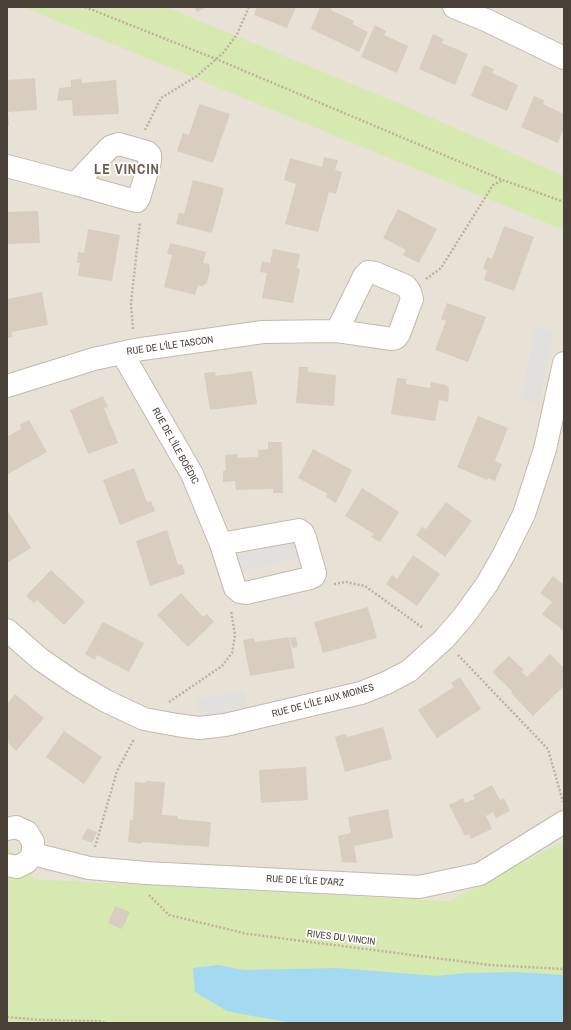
<!DOCTYPE html>
<meta charset="utf-8">
<style>
body{margin:0}
#map{position:relative;width:571px;height:1030px;overflow:hidden;background:#f4efe8;font-family:"Archivo Narrow",sans-serif}
canvas{display:block}
.frame{position:absolute;inset:0;border:8px solid #483f37;pointer-events:none}
</style>
<div id="map">
<canvas width="571" height="1030"></canvas>
<div class="frame"></div>
</div>
<script>
const c = document.querySelector('canvas').getContext('2d');
c.lineJoin = 'round';
function paint(path, color) {
  c.fillStyle = color;
  c.fill(path, 'evenodd');
}
function shape(rows) {
  const path = new Path2D();
  for (const r of rows) {
    path.moveTo(r[0], r[1]);
    for (let i = 2; i < r.length; i += 2) path.lineTo(r[i], r[i + 1]);
  }
  return path;
}
function stroke(path, color, width, dash) {
  c.strokeStyle = color;
  c.lineWidth = width;
  c.lineCap = dash ? 'butt' : 'round';
  c.setLineDash(dash || []);
  c.stroke(path);
}
function label(font, color, halo, rows, align = 'center') {
  c.font = font + ' "Archivo Narrow",sans-serif';
  c.lineWidth = 3.5;
  c.setLineDash([]);
  c.textBaseline = 'middle';
  c.strokeStyle = halo;
  c.fillStyle = color;
  for (const [text, x, y, turn = 0] of rows) {
    c.save();
    c.translate(x, y);
    c.rotate((+turn || 0) * Math.PI / 180);
    c.textAlign = isNaN(turn) ? turn : align;
    if (halo) c.strokeText(text, 0, 0);
    c.fillText(text, 0, 0);
    c.restore();
  }
}
const residential = shape([
 [7,7,564,7,564,841,448,901,35,879,7,845]
]);
const green = shape([
 [23,7,166,7,405,106,564,176,564,230],
 [564,841,564,1023,7,1023,7,845,35,879,448,901]
]);
const parking = shape([
 [536,326,554,331,539,405,521,398],
 [289,543,297,547,301,557,240,572,237,559,239,555,243,553],
 [245,690,248,711,201,719,197,699]
]);
const water = shape([
 [218,965,244,970,337,968,437,976,467,973,516,972,564,975,564,1023,293,1023,252,1016,227,1011,195,992,193,968]
]);
const building = shape([
 [194,7,208,7,197,12],
 [257,7,296,7,287,28,254,15],
 [320,7,332,7,331,10,354,21,352,24,368,32,359,52,311,29],
 [375,25,386,31,384,35,408,46,397,73,361,57],
 [433,34,444,39,442,43,468,54,455,85,419,69],
 [484,65,494,69,492,73,518,85,507,111,471,96],
 [35,78,37,110,8,112,9,125,7,125,7,80],
 [81,79,82,83,116,80,119,114,73,116,72,100,57,101,59,88,71,87,71,80],
 [534,96,544,100,543,104,564,114,564,128,558,143,521,127],
 [199,104,230,114,213,163,177,151,183,133,189,135],
 [324,157,338,160,335,170,342,172,336,194,329,192,318,232,285,224,296,184,284,180,290,158,322,167],
 [193,180,224,188,212,233,176,224,179,213,184,214],
 [398,209,437,229,419,263,403,255,406,250,383,238],
 [38,211,40,243,7,244,7,212],
 [504,226,534,237,514,291,484,280,487,270,483,269,487,257,492,259],
 [88,229,120,235,112,281,78,276,80,263,77,263,78,252,84,253],
 [170,243,206,252,203,263,209,264,210,270,207,283,202,286,198,285,195,295,164,287,172,255,167,254],
 [273,249,300,254,297,268,300,269,293,303,262,298,267,273,260,272,262,261,270,263],
 [42,292,48,325,12,332,12,337,7,338,7,299],
 [447,303,486,317,468,362,435,350,446,321,441,319],
 [299,367,308,367,308,372,336,375,334,406,296,403],
 [252,371,257,404,210,410,204,373,215,372,216,376],
 [397,378,407,379,406,384,430,388,431,382,446,385,449,388,448,402,439,400,435,421,391,414],
 [103,396,108,407,104,408,118,443,88,454,70,410],
 [478,416,508,428,495,461,502,464,495,481,488,478,487,480,457,467],
 [29,420,47,452,8,474,7,437,21,429,20,425],
 [268,442,282,442,283,493,273,493,273,489,236,490,235,481,223,482,223,471,226,471,225,455,238,454,238,458,258,457,258,450,268,449],
 [313,449,352,470,336,503,326,497,328,494,298,478],
 [134,468,147,502,151,501,155,511,120,525,103,480],
 [362,488,399,512,380,542,371,537,374,534,345,516],
 [446,502,472,521,445,557,416,535,422,527,426,529],
 [7,510,31,548,7,563],
 [167,530,178,565,182,564,185,574,150,586,136,541],
 [413,555,440,574,417,606,386,584,392,575,397,579],
 [51,570,85,602,64,625,37,600,34,603,26,596],
 [553,576,564,585,564,631,542,614,552,602,540,593],
 [181,593,203,617,207,614,214,622,188,647,157,615],
 [368,607,377,638,323,653,314,622],
 [103,622,144,643,129,672,97,655,95,660,85,654],
 [289,637,295,668,250,676,243,640,254,638,255,642],
 [296,637,298,647,292,648,290,638],
 [550,654,564,668,564,686,533,716,511,693,512,691,492,672,509,656,524,670,522,672,527,677],
 [460,677,481,709,437,738,418,710,454,687,451,683],
 [15,694,44,718,16,751,8,743,9,741,7,740,7,704],
 [383,727,392,759,345,772,335,737,345,734,347,737],
 [64,731,102,757,84,784,46,757],
 [306,767,308,800,261,803,259,770],
 [146,781,165,782,162,815,178,816,178,819,211,822,209,847,142,842,141,844,128,842,130,820,133,820,135,782,146,783],
 [492,785,500,800,504,798,510,811,496,818,493,812,486,816,492,829,471,839,469,834,465,836,449,805,463,798,465,803,475,799,473,795],
 [388,809,393,838,354,846,357,863,342,862,338,836,351,833,348,817],
 [87,828,97,832,92,843,82,839],
 [115,906,130,912,122,929,108,923]
]);
const path = shape([
 [85,7,216,59,503,180,564,202],
 [145,130,161,98,197,76,224,52,237,34,249,7],
 [426,279,441,268,493,185,503,180],
 [133,329,131,303,140,222],
 [334,584,346,582,365,586,423,628],
 [458,655,548,749,563,802],
 [169,702,222,666,232,653,235,635,231,611],
 [95,847,117,771,134,739],
 [149,895,169,915,248,934,490,965,564,969],
 [7,1017,39,1020,99,1021,107,1023]
]);
const street = shape([
 [454,7,488,21,564,58],
 [119,144,147,152,150,155,150,161,139,198,137,201,132,200,75,184,110,147,119,144],
 [7,166,75,184],
 [368,272,375,273,406,286,410,292,412,299,399,334,396,338,392,339,337,331,364,276,368,272],
 [122,353,192,474,221,544,235,588,240,592,246,593,310,578,314,576,315,573,305,538,303,533,299,530,221,544],
 [7,386,94,359,135,350,263,332,337,331],
 [7,630,40,659,75,683,106,701,144,719,177,725,199,728,225,725,361,693,386,683,409,671,444,639,464,616,487,584,503,556,524,514,545,449,564,363],
 [7,829,16,827,27,832,33,842,33,854,27,862,17,867,7,865],
 [33,854,89,868,146,873,419,887,480,874,564,822]
]);
const streetNames = [
 ["RUE DE L'ÎLE TASCON",170,346,-8],
 ["RUE DE L'ÎLE BOËDIC",175,446,61],
 ["RUE DE L'ÎLE AUX MOINES",323,701,-15],
 ["RUE DE L'ÎLE D'ARZ",305,881,3],
 ["RIVES DU VINCIN",341,938,7]
];
const districtNames = [
 ["LE VINCIN",127,170]
];
paint(residential, '#e8e1d6');
paint(green, '#d5e9b1');
paint(parking, '#e2e0dd');
paint(water, '#a4daf1');
paint(building, '#d9cdc0');
stroke(street, '#c3b9ae', 24);
stroke(path, '#c2b09c', 2.5, [2, 2]);
stroke(street, '#fff', 22);
label('10px', '#483f37', '#fff', streetNames);
c.letterSpacing = '1px';
label('bold 14px', '#6b5c4e', '#fff', districtNames);
c.letterSpacing = '0px';
</script>
